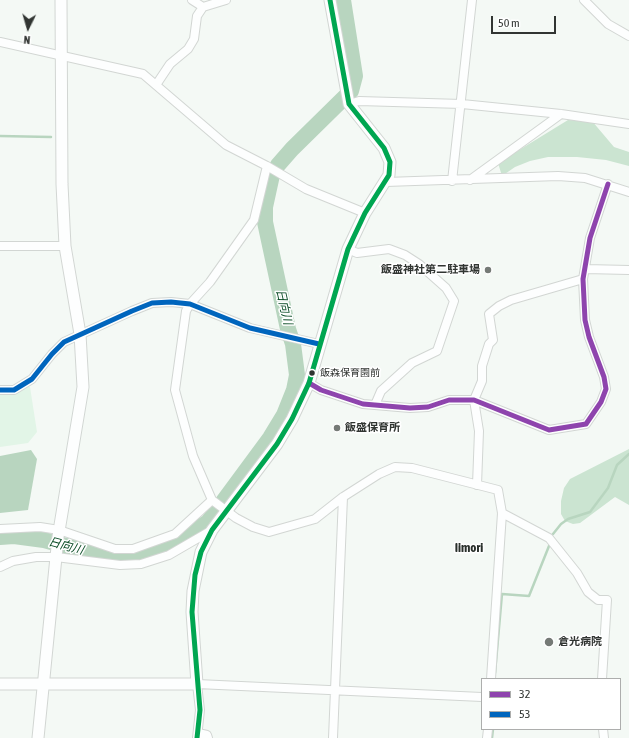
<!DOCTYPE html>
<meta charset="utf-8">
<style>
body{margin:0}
#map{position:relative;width:629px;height:738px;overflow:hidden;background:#f4f9f5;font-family:"Asap Condensed",sans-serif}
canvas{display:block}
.legend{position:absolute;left:481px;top:678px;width:140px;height:52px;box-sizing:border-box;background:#fff;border:1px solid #adaead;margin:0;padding:5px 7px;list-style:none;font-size:12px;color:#313532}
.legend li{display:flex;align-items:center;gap:8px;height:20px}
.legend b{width:20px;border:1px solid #adaead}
.north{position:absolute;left:8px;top:8px;width:40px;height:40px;-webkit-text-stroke:3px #fff;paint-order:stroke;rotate:185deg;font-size:11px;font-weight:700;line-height:16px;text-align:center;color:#313532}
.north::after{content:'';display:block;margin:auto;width:14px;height:18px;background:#313532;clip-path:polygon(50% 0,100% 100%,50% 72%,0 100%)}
.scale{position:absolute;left:491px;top:16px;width:65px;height:18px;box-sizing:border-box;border:2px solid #313532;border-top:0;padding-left:5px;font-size:12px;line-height:14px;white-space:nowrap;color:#313532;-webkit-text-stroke:3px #fff;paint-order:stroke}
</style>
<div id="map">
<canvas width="629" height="738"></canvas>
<ul class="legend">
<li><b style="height:5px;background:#8e44ad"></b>32</li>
<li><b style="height:5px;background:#0065bd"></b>53</li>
</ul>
<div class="north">N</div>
<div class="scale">50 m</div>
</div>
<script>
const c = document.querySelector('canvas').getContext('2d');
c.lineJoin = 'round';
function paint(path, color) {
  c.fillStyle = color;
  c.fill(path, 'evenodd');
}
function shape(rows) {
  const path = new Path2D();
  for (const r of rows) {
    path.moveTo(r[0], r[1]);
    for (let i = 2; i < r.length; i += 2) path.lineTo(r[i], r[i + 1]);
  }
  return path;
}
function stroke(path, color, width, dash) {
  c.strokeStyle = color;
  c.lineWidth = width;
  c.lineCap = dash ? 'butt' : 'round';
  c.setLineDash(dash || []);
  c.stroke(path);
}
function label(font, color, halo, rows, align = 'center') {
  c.font = font + ' "Asap Condensed","Noto Sans JP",sans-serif';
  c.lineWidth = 3;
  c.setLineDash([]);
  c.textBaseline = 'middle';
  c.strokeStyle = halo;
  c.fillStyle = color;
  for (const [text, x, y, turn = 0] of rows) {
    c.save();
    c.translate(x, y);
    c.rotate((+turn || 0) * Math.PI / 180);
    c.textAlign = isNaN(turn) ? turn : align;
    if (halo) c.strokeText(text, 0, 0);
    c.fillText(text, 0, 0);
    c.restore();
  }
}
const green = shape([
 [28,387,30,387,37,432,28,443,0,447,0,393,18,392]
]);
const forest = shape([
 [568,120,592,121,614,147,629,152,629,166,606,160,577,157,548,157,530,161,515,167,502,176,498,163],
 [629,449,629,505,615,497,580,523,573,524,565,521,561,514,561,501,564,488,570,479]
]);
const water = shape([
 [31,450,37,459,28,510,0,513,0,456]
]);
const stream = shape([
 [0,136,51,137],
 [553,534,561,524,568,519,590,512,608,488,617,465,629,454],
 [495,673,502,594,529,596,549,546],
 [492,738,493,729]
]);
const river = shape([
 [0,537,14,536,44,540,110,558,130,560,147,557,164,550,208,522,270,438,284,415,294,390,297,375,293,344,288,329,265,222,265,207,272,175,278,165,292,149,351,91,355,76,343,0]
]);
const minor = shape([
 [192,0,203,7],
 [584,0,608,24,629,36],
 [0,42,143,74,226,145,267,166,306,189,365,213],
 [156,85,170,64,188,49,194,39,197,16,203,7,226,0],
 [349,104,359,101,462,104,561,114,629,124],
 [470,180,561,114],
 [452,181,472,0],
 [386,182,558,176,585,178,629,192],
 [0,246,65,246],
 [348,249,357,253,389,249,405,255,419,264,446,288,454,301,437,351,412,363,381,391,375,405],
 [585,269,629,270],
 [309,383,321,390,363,404,410,408,428,407,449,400,474,400,549,430,586,424,601,402,606,389,604,377,589,337,585,320,583,279,590,238,608,184],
 [0,390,14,390,32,379,52,354,64,342,132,311,152,303,171,302,190,304,250,328,319,344],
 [477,485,479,431,474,400,482,381,482,366,489,344,493,340,489,314,499,306,511,300,583,279],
 [212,500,236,518,253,527,269,532,315,519,343,497,379,474,395,467,412,468,498,490,502,513,491,679],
 [502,513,549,538,577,573,588,592,598,600,607,600,602,679],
 [0,529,40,527,59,530,115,549,133,549,175,534,212,500,193,456,175,390,186,311,190,304,210,282,254,220,267,166],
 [0,567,13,561,36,557,56,557,120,565,141,564,169,555,212,530],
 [603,729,604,738],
 [198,733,207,735,208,738],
 [197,738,200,710,197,684,482,697],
 [333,738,343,497],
 [487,738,488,729]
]);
const tertiary = shape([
 [0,684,197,684,192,612,193,591,201,552,212,530,277,444,292,419,309,383,348,249,365,213,389,175,390,162,384,148,349,104,330,0],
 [38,738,58,537,83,387,80,334,65,246,62,184,61,0]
]);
const bus1 = shape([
 [309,383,321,390,363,404,410,408,428,407,449,400,474,400,549,430,586,424,601,402,606,389,604,377,589,337,585,320,583,279,590,238,608,184]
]);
const bus2 = shape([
 [0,390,14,390,32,379,52,354,64,342,132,311,152,303,171,302,190,304,250,328,319,344]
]);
const bus3 = shape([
 [197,738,200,710,192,612,195,575,201,552,212,530,277,444,292,419,309,383,348,249,365,213,389,175,390,162,384,148,349,104,330,0]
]);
const markers = [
 [488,270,4,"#757a76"],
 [312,373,3.5,"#313532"],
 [337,428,4,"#757a76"],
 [549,642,5,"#757a76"]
];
const busNames = [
 ["飯森保育園前",320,373]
];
const poiNames = [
 ["飯盛神社第二駐車場",480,270,"right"],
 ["飯盛保育所",345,428],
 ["倉光病院",558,642]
];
const waterNames = [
 ["日向川",284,307,77],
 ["日向川",66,546,15]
];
const quarterNames = [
 ["Iimori",469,548]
];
paint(green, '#e2f5e7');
paint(forest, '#cbe4d1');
paint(water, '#b8d5bf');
stroke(stream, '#b8d5bf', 2.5);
stroke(river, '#b8d5bf', 16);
stroke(minor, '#d2d6d3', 10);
stroke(tertiary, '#d2d6d3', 13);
stroke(minor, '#fdfefe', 8);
stroke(tertiary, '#fdfefe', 11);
stroke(bus1, '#8e44ad', 5);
stroke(bus2, '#0065bd', 5);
stroke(bus3, '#00a651', 5);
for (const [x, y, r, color] of markers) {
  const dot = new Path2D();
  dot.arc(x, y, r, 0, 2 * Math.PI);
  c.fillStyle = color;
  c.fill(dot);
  stroke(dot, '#fff', 1.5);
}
label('10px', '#313532', '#fff', busNames, 'left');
label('bold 11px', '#313532', '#fff', poiNames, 'left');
label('italic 12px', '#0d4e28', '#fff', waterNames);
label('bold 13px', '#29302b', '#fff', quarterNames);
</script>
